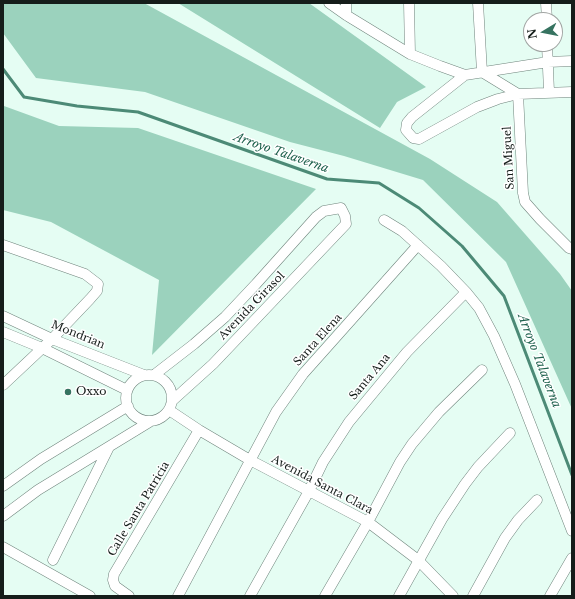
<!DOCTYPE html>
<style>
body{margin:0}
#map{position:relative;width:575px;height:599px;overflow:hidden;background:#e5fdf3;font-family:"Libre Baskerville",serif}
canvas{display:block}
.frame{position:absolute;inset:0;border:4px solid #151d1a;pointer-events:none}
.north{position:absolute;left:523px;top:12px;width:40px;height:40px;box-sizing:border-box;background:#fff;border:1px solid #a1a5a3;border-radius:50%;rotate:260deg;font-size:11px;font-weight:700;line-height:16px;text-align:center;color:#151d1a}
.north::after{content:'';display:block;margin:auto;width:14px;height:18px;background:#367360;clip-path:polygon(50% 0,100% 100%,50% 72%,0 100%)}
</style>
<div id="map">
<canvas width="575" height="599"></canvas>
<div class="frame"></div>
<div class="north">N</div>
</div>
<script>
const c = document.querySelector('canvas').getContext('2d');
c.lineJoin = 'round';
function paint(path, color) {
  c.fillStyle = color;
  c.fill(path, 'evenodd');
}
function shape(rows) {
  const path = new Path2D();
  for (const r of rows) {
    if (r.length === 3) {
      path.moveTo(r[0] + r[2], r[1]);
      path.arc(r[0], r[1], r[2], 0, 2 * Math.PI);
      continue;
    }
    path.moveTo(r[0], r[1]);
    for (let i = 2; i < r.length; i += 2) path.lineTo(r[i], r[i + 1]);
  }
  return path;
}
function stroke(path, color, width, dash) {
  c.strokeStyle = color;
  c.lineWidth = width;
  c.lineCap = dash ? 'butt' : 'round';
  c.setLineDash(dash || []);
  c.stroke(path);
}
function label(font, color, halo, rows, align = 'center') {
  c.font = font + ' "Libre Baskerville",serif';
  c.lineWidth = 3;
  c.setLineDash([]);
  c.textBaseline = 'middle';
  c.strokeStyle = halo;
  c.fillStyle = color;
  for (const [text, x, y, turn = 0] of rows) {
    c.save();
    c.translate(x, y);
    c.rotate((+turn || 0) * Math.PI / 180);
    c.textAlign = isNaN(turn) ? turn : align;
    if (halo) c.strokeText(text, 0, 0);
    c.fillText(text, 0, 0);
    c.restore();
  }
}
const green = shape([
 [3,3,144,3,430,159,497,202,560,274,572,291,572,409,506,262,423,180,344,156,290,142,145,92,36,78,3,33],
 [178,3,309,3,426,87,397,102,380,128],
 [3,104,4,106,59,126,138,128,316,189,152,355,159,280,51,222,3,210]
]);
const stream = shape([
 [3,69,24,97,77,106,138,112,327,179,379,183,419,208,462,246,504,296,572,475]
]);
const minor = shape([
 [329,3,346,15,410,54,440,66,465,75],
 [346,3,346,15],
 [409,3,410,54],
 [478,3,482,72,518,94,523,193,525,202,540,219,569,248,572,249],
 [546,3,547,20],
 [547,44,549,92],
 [572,61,548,62,465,75,412,117,407,123,406,130,413,138,419,139,477,107,498,99,518,94,572,92],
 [384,220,402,231,441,266,466,292,479,308,494,336,515,384,572,531],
 [3,245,85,274,98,284,97,291,90,299,52,339,3,385],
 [3,316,52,339,144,375],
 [3,332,42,348,127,390],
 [154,375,194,344,225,317,256,284,316,217,324,211,341,208,345,216,346,224,213,364,172,401],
 [149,398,23],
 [169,410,199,430,250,460,368,522,418,560,453,596],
 [3,486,41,459,128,406],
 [3,516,38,490,151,421],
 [3,547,90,596],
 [53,560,109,447],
 [129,596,115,586,113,580,114,574,199,430],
 [178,596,276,412,303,374,418,245],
 [250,596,309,491,323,462,349,422,407,352,466,292],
 [325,596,368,522,400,462,412,444,439,412,482,370],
 [399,596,442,519,465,484,478,467,510,433],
 [473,596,505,538,518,520,537,500],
 [550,596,572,558]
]);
const markers = [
 [68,392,4,"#367360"]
];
const streetNames = [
 ["San Miguel",509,158,-93],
 ["Avenida Girasol",252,306,-46],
 ["Mondrian",78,335,22],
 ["Santa Elena",318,340,-48],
 ["Santa Ana",370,377,-50],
 ["Avenida Santa Clara",322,485,28],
 ["Calle Santa Patricia",139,509,-59]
];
const poiNames = [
 ["Oxxo",76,392]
];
const waterNames = [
 ["Arroyo Talaverna",281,153,19],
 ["Arroyo Talaverna",539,361,69]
];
paint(green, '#9bd2bd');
stroke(stream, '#4c8a76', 3);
stroke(minor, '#6f847c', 11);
stroke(minor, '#fff', 10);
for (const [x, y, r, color] of markers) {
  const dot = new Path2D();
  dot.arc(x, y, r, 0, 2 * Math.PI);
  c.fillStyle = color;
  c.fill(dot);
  stroke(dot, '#fff', 1.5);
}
label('11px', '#151d1a', '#fff', streetNames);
label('11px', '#151d1a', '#fff', poiNames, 'left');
label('italic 12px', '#1e614d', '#fff', waterNames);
</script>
